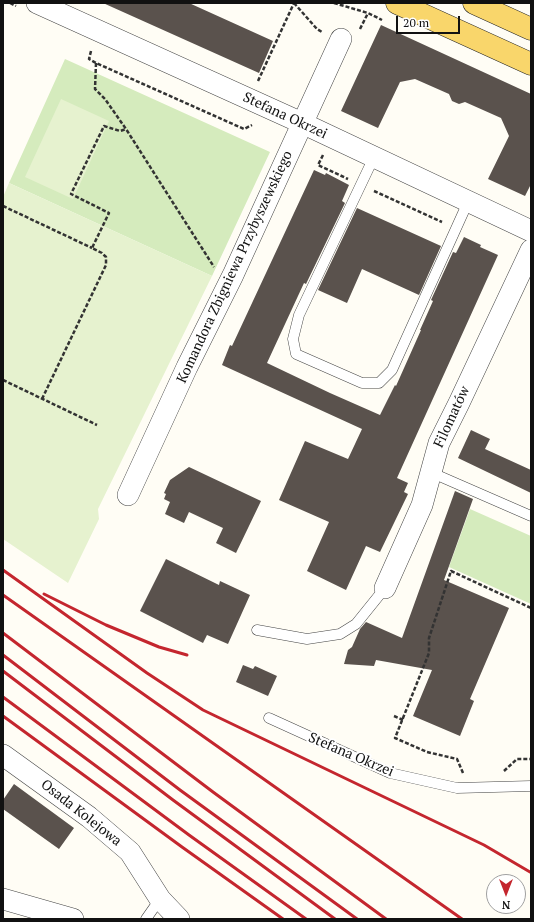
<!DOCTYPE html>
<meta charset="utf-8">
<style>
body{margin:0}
#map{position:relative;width:534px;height:922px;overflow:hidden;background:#fffdf5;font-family:"PT Serif",serif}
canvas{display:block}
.frame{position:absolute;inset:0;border:4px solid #111;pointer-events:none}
.north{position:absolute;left:486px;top:874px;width:40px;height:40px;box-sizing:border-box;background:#fff;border:1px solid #a0a0a0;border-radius:50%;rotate:180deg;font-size:11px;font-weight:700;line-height:16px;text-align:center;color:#111}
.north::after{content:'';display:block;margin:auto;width:14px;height:18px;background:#c4262e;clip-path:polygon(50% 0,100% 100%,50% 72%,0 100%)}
.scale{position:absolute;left:396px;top:16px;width:64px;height:18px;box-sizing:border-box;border:2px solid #111;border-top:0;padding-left:5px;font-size:12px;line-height:14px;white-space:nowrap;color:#111;-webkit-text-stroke:3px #fff;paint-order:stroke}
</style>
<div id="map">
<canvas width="534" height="922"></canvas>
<div class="frame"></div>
<div class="north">N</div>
<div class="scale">20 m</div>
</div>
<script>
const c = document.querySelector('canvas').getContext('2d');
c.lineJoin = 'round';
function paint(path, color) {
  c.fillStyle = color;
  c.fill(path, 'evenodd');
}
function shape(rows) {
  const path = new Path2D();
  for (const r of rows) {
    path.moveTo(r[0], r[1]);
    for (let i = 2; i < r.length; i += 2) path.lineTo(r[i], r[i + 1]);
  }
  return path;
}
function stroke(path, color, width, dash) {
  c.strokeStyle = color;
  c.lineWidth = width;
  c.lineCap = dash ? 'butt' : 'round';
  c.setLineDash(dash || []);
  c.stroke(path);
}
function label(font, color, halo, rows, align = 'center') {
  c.font = font + ' "PT Serif",serif';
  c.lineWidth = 4;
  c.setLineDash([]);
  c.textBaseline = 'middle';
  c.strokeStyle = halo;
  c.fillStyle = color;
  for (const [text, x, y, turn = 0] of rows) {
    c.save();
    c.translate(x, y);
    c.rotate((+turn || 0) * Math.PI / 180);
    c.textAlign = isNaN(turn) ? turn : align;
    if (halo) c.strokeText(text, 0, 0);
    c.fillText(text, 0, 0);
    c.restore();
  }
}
const green = shape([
 [65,59,270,152,212,276,9,183],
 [470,509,531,536,531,604,449,567]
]);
const pitch = shape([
 [61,99,109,121,73,199,25,177],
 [9,183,212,276,98,509,99,519,68,583,3,539,3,197]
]);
const building = shape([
 [103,3,189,3,273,41,259,73],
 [381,25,531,94,531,184,525,196,488,179,509,136,501,118,465,102,459,104,452,101,449,94,415,79,400,82,378,128,341,111],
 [314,170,325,175,326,173,349,185,342,201,345,203,306,284,304,283,267,363,330,393,380,415,395,385,396,386,421,330,420,330,433,301,431,300,453,252,456,253,464,237,481,245,480,247,498,255,397,478,408,483,404,492,408,494,380,552,366,546,346,590,307,571,329,522,279,500,305,441,348,459,362,429,222,365,230,345,232,346],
 [357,208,441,246,419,295,362,269,347,303,318,290],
 [471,430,490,439,485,449,531,470,531,493,458,458],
 [189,467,261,501,236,553,216,543,223,528,189,512,184,523,165,514,170,502,164,499,166,494,164,493,170,480],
 [455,491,473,499,444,580,509,608,470,699,474,701,460,736,413,716,432,670,376,660,374,666,344,664,348,650,352,647,360,629,366,622,402,638],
 [166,559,219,585,220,581,250,595,228,644,207,635,203,643,140,611],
 [243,665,253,669,255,666,277,676,268,696,236,682],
 [14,784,74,828,59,849,3,809,3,800]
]);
const path = shape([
 [10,3,16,6],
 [294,3,317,29,322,32],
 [334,3,368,13,382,20],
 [360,29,368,13],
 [91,51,89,59,96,63,244,129,252,125],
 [96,63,95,89,105,99,126,129,214,267],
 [258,81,294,3],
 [323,155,318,165,348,179],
 [374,191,442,222],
 [3,206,92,248],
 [3,380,97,425],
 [42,399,106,265,106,257,102,253,92,248,109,213,71,194,104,126,120,131,126,129],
 [394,716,403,720],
 [504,771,517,759,531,759],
 [463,773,457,759,427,752,395,738,429,653,429,638,451,571,531,608]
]);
const service = shape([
 [374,157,299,315,293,339,296,354,362,383,379,383,392,370,468,202],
 [430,472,531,516],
 [257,630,307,639,340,634,356,624,385,588],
 [269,718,390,773,457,788,531,786],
 [146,919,160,899]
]);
const minor = shape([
 [37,3,302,123,531,231],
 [128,495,187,367,233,275,341,39],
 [385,588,422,505,439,443,459,403,531,250],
 [3,755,89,817,130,852,160,899,179,919],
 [3,899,73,919]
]);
const primary = shape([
 [397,3,531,64],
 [474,3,531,29]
]);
const rail = shape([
 [3,570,147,673,203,710,484,845,530,872],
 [44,594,106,625,159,647,187,655],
 [3,595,462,919],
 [3,633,213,792,386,919],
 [3,655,180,790,357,919],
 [3,671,173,800,335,919],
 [3,697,189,835,306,919],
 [3,716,182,847,283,919]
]);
const streetNames = [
 ["Stefana Okrzei",285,116,25],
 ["Komandora Zbigniewa Przybyszewskiego",235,267,-65],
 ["Filomatów",452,417,-65],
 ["Stefana Okrzei",351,755,23],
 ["Osada Kolejowa",81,813,38]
];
paint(green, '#d5ebbd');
paint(pitch, '#e6f2cf');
paint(building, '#5a524d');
stroke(service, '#444', 11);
stroke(minor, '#444', 22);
stroke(primary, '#222', 23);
stroke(path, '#333', 2.5, [4, 2]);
stroke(service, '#fff', 10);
stroke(minor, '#fff', 21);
stroke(primary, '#f9d66b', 22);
stroke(rail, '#c4262e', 3);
label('14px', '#111', '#fff', streetNames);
</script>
